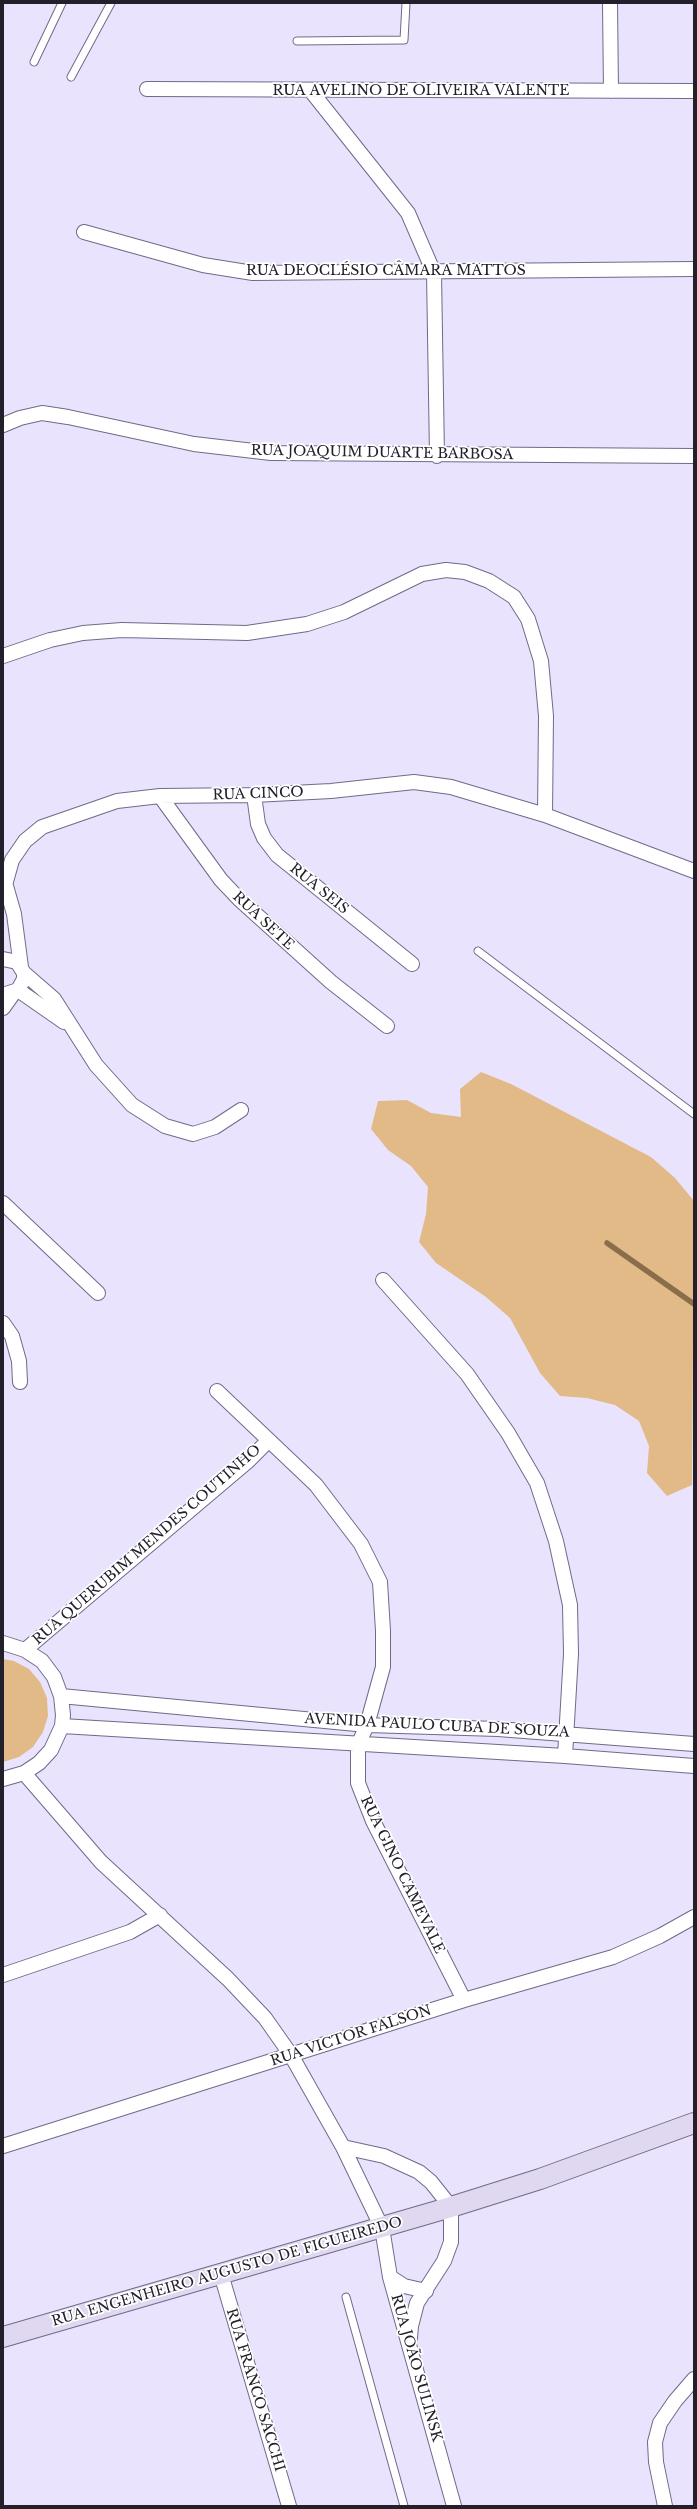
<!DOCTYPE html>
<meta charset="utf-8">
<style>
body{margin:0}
#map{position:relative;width:697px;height:2509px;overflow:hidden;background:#eae3fe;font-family:"Libre Baskerville",serif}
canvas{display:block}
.frame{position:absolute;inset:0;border:4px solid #23202c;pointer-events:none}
</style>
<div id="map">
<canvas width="697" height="2509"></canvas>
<div class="frame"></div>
</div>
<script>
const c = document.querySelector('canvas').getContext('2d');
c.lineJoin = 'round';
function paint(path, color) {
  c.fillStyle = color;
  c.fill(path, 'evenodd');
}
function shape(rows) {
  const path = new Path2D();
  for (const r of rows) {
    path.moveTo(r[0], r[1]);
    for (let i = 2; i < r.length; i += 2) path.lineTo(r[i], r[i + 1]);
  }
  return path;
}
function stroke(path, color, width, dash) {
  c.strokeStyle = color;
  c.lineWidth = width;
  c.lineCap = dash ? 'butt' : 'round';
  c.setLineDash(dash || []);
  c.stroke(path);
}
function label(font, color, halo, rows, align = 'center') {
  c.font = font + ' "Libre Baskerville",serif';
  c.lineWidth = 3.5;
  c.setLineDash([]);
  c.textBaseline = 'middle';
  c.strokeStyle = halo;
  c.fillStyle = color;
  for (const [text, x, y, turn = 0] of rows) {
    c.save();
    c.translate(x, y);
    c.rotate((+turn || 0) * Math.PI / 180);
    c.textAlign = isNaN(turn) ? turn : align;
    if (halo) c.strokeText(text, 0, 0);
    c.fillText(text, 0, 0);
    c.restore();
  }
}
const green = shape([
 [481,1072,511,1084,651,1157,675,1178,694,1201,692,1485,667,1496,647,1473,649,1446,639,1421,615,1405,587,1398,560,1396,540,1373,510,1318,486,1297,436,1263,419,1242,426,1214,428,1187,411,1166,388,1150,371,1129,378,1101,407,1100,431,1113,461,1117,460,1089],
 [3,1659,14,1661,29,1669,40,1682,47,1698,48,1716,43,1732,33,1747,19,1757,3,1762]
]);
const stream = shape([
 [607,1243,694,1304]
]);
const service = shape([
 [297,41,404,40,406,3],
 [34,62,62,3],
 [71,77,111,3],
 [478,951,694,1114],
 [346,2297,404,2506]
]);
const minor = shape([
 [610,3,611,91],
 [147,89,694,91],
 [311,91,408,213,434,273,437,456],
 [84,232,203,265,253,273,694,269],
 [3,425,20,418,42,413,68,417,194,444,271,453,694,456],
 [3,656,50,640,83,633,122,630,247,633,307,624,344,612,422,574,446,570,465,572,489,581,514,597,528,619,541,661,546,716,545,815],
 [254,795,258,824,264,838,277,855,412,964],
 [160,796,221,880,239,899,331,982,387,1026],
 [6,886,14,914,21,967],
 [3,892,12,860,25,841,42,827,117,801,160,796,254,795,331,791,414,782,451,787,545,815,694,871],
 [3,959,17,962,24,973,24,979,18,990,3,995],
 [24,973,54,999,96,1065,132,1105,165,1126,193,1134,215,1127,241,1110],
 [18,990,64,1022],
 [3,1008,13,994],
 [3,1203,98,1293],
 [383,1280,467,1374,508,1433,537,1483,556,1541,570,1605,571,1654,565,1756],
 [3,1323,12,1336,19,1361,20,1382],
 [217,1391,316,1485,361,1544,380,1582,383,1631,383,1667,367,1725,358,1745,358,1783,373,1821,464,2000],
 [3,1643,25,1650,42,1661,54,1677,61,1696,63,1715,62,1726,51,1750,39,1763,24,1773,3,1779],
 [25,1650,247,1462,268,1441],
 [61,1696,367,1725,498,1729,694,1744],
 [62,1726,565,1756,694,1766],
 [24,1773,101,1862,228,1979,265,2018,291,2055,343,2147,382,2228,390,2277,454,2506],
 [3,1975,130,1932,160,1915],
 [3,2146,464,2000,613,1957,660,1936,694,1917],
 [343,2147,384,2156,419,2172,431,2182,451,2207,451,2242,444,2261,417,2303,411,2326,410,2338],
 [221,2274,289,2506],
 [390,2277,404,2286,426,2291],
 [665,2506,656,2462,655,2442,660,2423,675,2401,694,2379]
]);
const secondary = shape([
 [3,2337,451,2207,540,2179,694,2123]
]);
const streetNames = [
 ["RUA AVELINO DE OLIVEIRA VALENTE",421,91],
 ["RUA DEOCLÉSIO CÂMARA MATTOS",386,271],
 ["RUA JOAQUIM DUARTE BARBOSA",382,453,1],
 ["RUA CINCO",258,794,-2],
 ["RUA SEIS",319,889,39],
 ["RUA SETE",263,921,43],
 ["RUA QUERUBIM MENDES COUTINHO",147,1545,-41],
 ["AVENIDA PAULO CUBA DE SOUZA",437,1726,3],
 ["RUA GINO CAMEVALE",402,1875,64],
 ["RUA VICTOR FALSON",351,2036,-18],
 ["RUA ENGENHEIRO AUGUSTO DE FIGUEIREDO",227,2272,-16],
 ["RUA JOÃO SULINSK",416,2368,74],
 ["RUA FRANCO SACCHI",255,2390,73]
];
paint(green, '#e2ba87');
stroke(stream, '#8a6e4c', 5.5);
stroke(service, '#726988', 9);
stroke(minor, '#726988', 16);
stroke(secondary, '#726988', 22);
stroke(service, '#fff', 7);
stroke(minor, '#fff', 14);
stroke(secondary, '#dfd8f0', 20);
label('14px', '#23202c', '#fff', streetNames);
</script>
